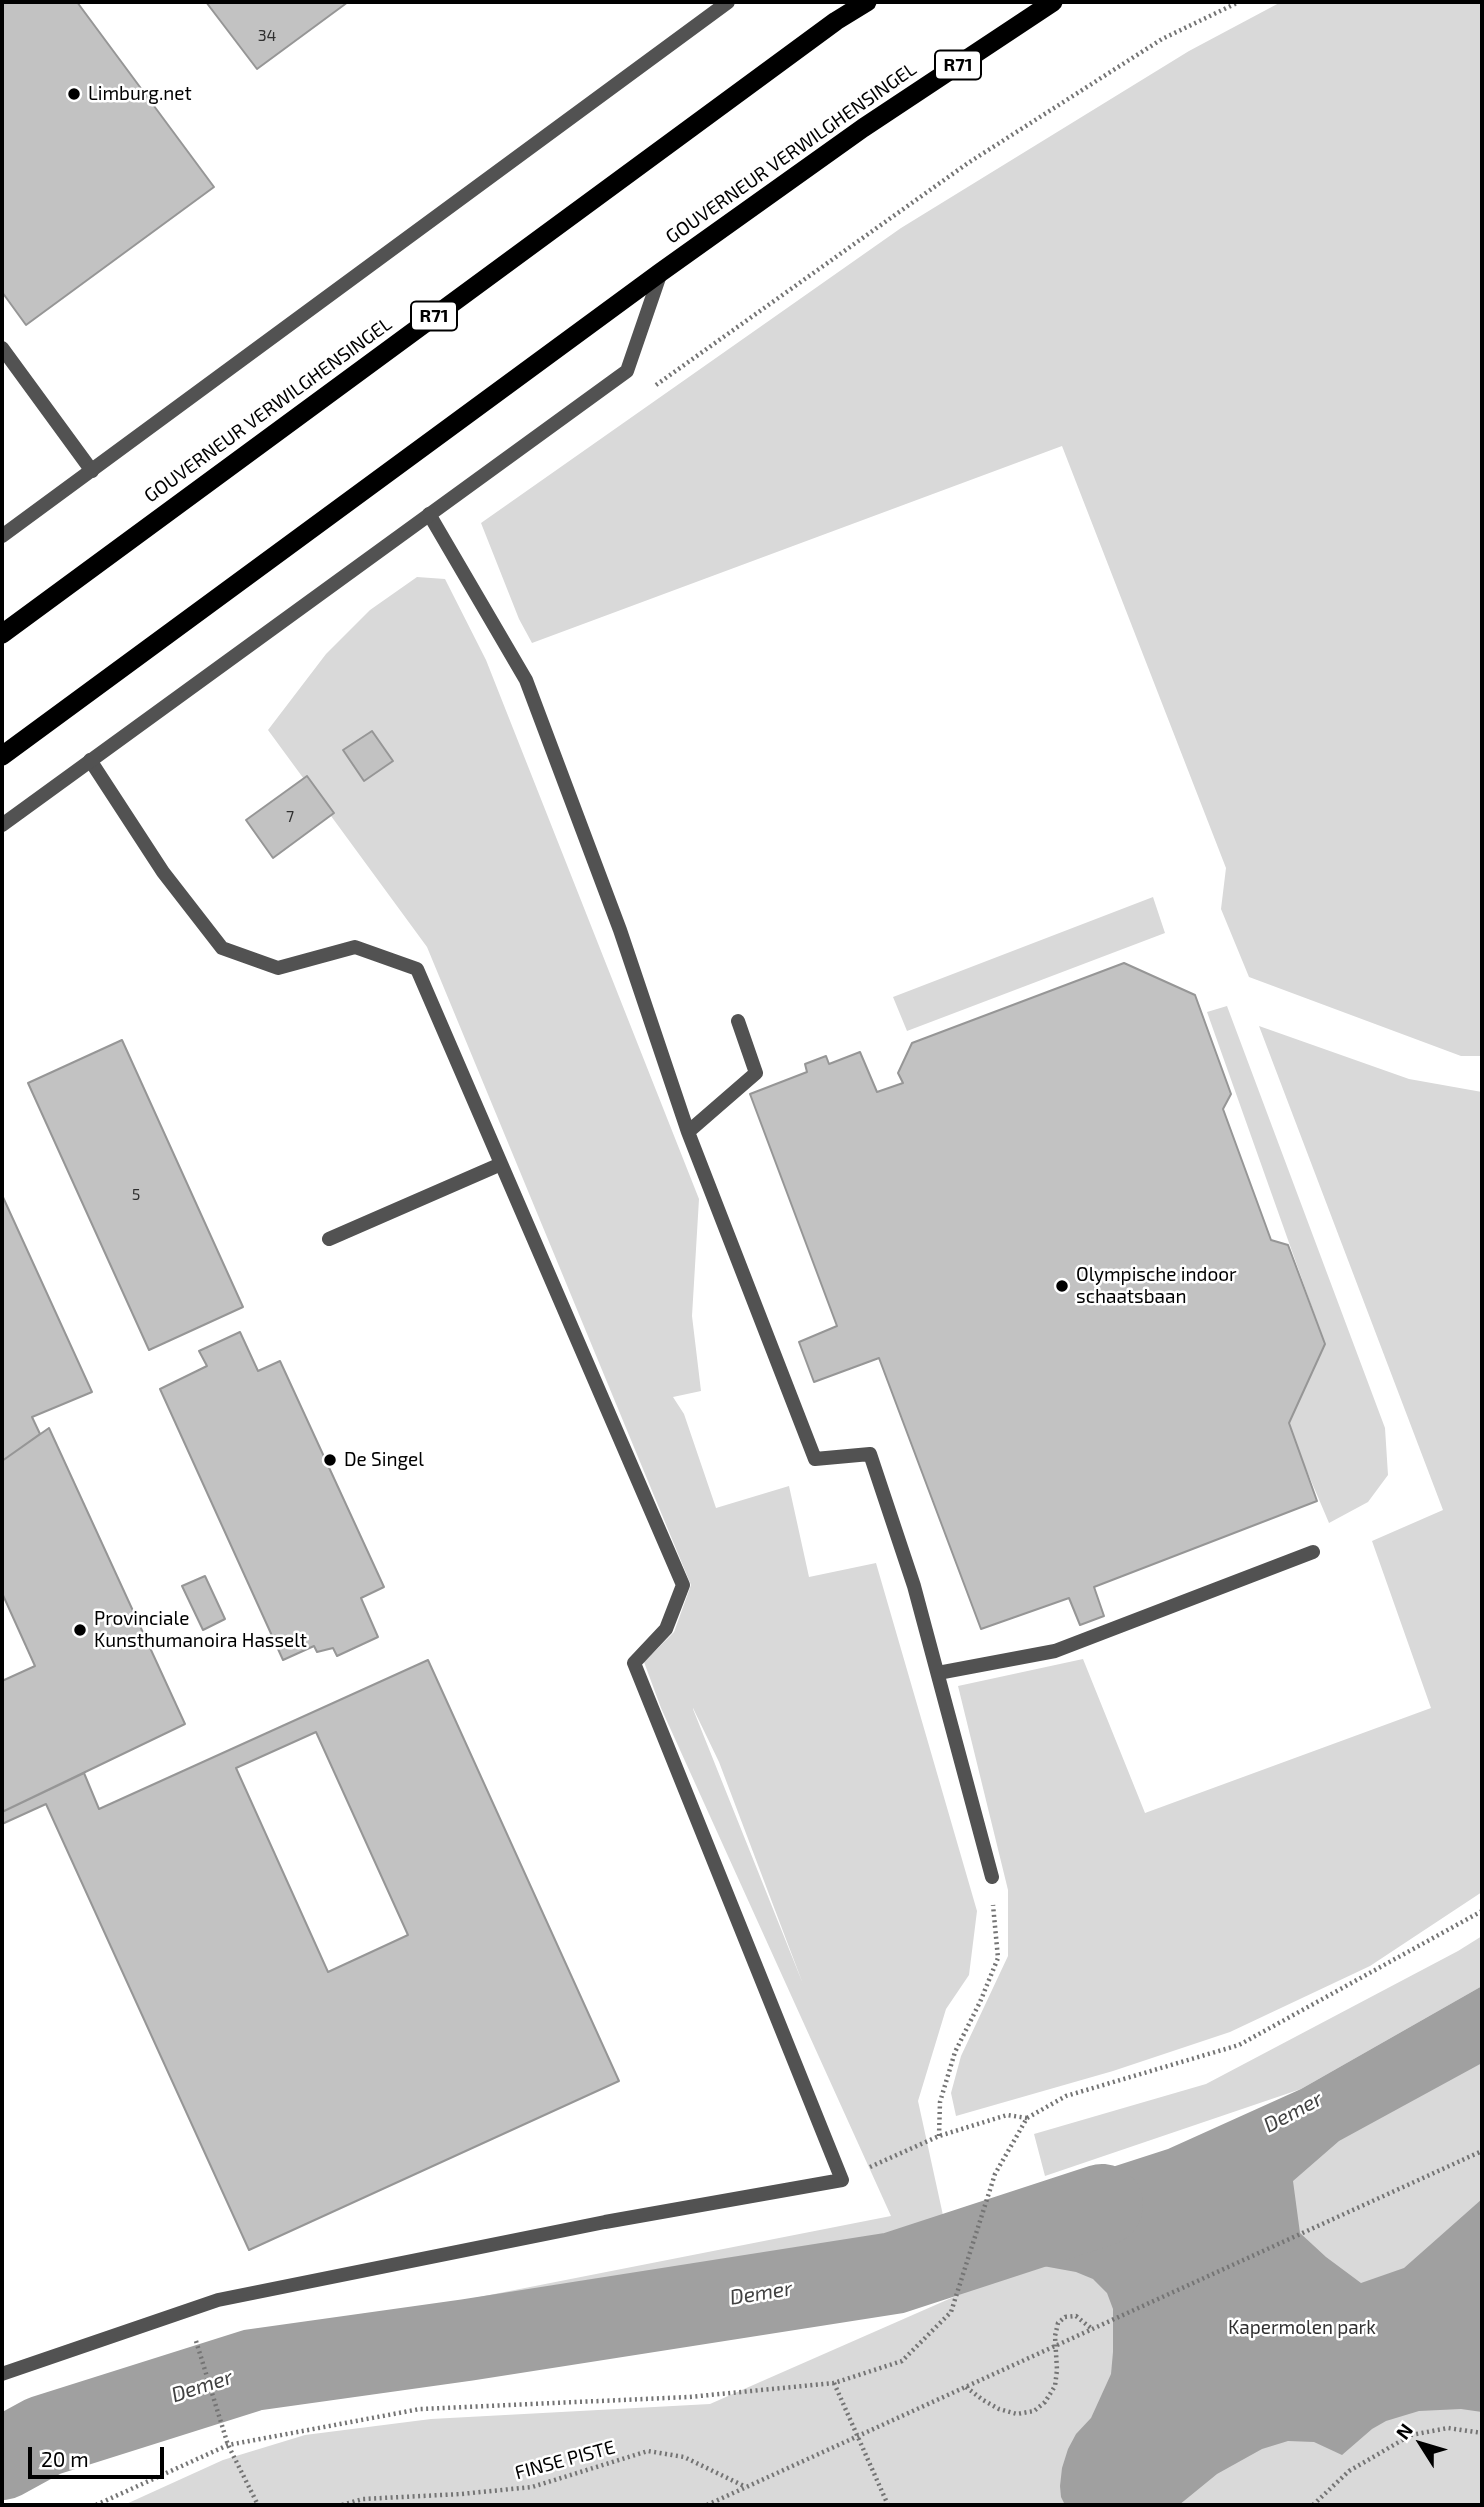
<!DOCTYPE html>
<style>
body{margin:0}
#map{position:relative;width:1484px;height:2507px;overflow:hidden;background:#fff;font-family:"Exo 2",sans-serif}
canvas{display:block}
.frame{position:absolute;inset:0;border:4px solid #000;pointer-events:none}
.north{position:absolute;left:1386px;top:2409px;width:70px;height:70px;-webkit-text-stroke:5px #fff;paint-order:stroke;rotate:307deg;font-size:19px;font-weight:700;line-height:28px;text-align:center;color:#000}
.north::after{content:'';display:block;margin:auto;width:24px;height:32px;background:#000;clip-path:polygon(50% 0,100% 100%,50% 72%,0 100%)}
.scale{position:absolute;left:28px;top:2447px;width:136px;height:32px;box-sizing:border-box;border:4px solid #000;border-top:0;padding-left:9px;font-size:21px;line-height:24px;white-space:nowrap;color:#000;-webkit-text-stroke:5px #fff;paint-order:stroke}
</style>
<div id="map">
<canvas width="1484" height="2507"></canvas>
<div class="frame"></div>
<div class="north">N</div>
<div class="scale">20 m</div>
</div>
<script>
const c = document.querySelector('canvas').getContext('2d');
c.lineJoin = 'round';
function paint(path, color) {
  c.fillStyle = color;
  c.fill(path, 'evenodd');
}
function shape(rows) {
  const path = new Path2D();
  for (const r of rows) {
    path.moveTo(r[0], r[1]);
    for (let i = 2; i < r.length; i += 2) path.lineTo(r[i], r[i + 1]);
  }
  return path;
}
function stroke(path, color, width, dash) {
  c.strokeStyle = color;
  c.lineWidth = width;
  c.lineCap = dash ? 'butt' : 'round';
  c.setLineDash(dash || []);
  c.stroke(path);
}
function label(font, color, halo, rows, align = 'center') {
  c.font = font + ' "Exo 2",sans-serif';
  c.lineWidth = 5;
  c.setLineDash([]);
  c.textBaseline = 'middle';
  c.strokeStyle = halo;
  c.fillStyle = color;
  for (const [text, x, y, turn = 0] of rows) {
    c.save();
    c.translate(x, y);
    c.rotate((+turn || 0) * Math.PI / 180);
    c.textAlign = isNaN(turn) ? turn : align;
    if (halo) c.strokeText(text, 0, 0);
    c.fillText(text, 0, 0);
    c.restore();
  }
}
const green = shape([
 [1281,2,1482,2,1482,1056,1461,1056,1249,977,1221,909,1226,868,1062,446,532,643,519,619,481,523,901,228,1189,51],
 [417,577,445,579,486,660,699,1199,692,1316,701,1391,673,1397,684,1414,716,1508,789,1486,809,1577,876,1563,977,1911,969,1975,946,2009,918,2101,946,2229,720,2283,224,2352,408,2311,891,2216,661,1708,644,1662,674,1632,691,1585,427,947,268,730,326,654,370,610],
 [693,1708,719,1762,803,1984,693,1709],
 [1153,897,1165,933,907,1031,893,997],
 [1227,1006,1385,1428,1388,1475,1368,1502,1329,1523,1284,1417,1325,1344,1207,1012],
 [1259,1026,1409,1079,1482,1092,1482,1892,1370,1966,1230,2032,1113,2071,956,2116,951,2093,961,2056,1008,1956,1008,1890,958,1686,1083,1659,1145,1813,1431,1708,1372,1541,1443,1510],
 [1482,1936,1482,1986,1301,2089,1045,2176,1034,2134,1206,2084,1458,1951],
 [1482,2045,1482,2505,124,2505,223,2460,305,2435,431,2419,710,2404,1031,2263],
 [196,2358,41,2413,2,2430,2,2426,112,2377]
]);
const water = shape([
 [1482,1986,1482,2063,1339,2141,1293,2181,1300,2233,1326,2257,1361,2283,1404,2268,1482,2199,1482,2412,1461,2409,1419,2411,1386,2421,1372,2429,1342,2455,1314,2442,1288,2441,1262,2449,1217,2474,1179,2505,1065,2505,1061,2497,1060,2486,1062,2468,1068,2449,1076,2434,1091,2418,1111,2374,1113,2352,1113,2309,1107,2293,1093,2279,1076,2272,1010,2260,985,2269,1007,2201,1168,2149,1301,2089]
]);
const river = shape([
 [2,2459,44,2436,253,2370,467,2340,894,2273,1102,2205]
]);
const building = shape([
 [2,2,77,2,214,187,26,325,2,292,2,2],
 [206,2,348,2,257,69,206,2],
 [372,731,393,761,364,781,343,750,372,731],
 [307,776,334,813,273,858,246,820,307,776],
 [1124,963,1195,995,1231,1094,1223,1109,1271,1240,1288,1245,1325,1344,1289,1423,1317,1501,1094,1587,1104,1616,1080,1625,1069,1598,981,1629,879,1358,814,1382,799,1342,837,1326,750,1094,807,1072,805,1064,826,1056,829,1064,860,1052,877,1092,903,1083,898,1073,912,1043,1124,963],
 [122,1040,243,1307,149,1350,28,1083,122,1040],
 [2,1195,92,1392,32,1417,40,1434,2,1461,2,1195],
 [240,1332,258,1371,280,1361,384,1587,361,1598,378,1637,337,1656,333,1648,317,1652,314,1646,283,1660,160,1389,207,1366,199,1351,240,1332],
 [49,1428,185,1724,2,1812,2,1681,35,1666,2,1593,2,1461,49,1428],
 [205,1576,225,1619,203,1630,182,1586,205,1576],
 [428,1660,619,2081,249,2250,46,1804,2,1824,2,1812,84,1773,99,1809,428,1660],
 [316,1732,408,1935,328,1972,236,1768,316,1732]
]);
const path = shape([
 [656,385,968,163,1162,39,1239,2],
 [939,2136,940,2102,955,2052,980,2002,998,1958,993,1905],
 [870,2167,939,2136,1007,2115,1027,2118],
 [196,2341,228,2445,258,2505],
 [834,2383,888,2505],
 [966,2387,983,2400,999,2409,1017,2414,1034,2411,1045,2402,1055,2386,1057,2370,1055,2336,1058,2323,1065,2317,1076,2316,1092,2329],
 [96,2505,228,2445,420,2409,689,2397,834,2383,902,2361,951,2312,995,2174,1027,2118,1066,2096,1239,2045,1482,1911],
 [342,2505,363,2499,461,2494,532,2487,648,2451,684,2457,746,2487],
 [707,2505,1482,2151],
 [1313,2505,1349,2471,1411,2435,1448,2428,1482,2433]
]);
const service = shape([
 [2,348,92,471],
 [429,514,526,680,620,930,688,1132],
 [738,1021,756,1073,688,1132,815,1459,870,1454,914,1586,992,1877],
 [329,1239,501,1164],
 [938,1673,1055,1651,1313,1552],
 [2,2374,218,2300,605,2222,842,2180,634,1663,666,1629,683,1585,417,969,355,947,278,968,222,948,163,872,90,760]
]);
const minor = shape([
 [2,536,728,2],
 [2,825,627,371,661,272]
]);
const trunk = shape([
 [2,634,836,21,867,2],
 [2,756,661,272,863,128,1053,2]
]);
const markers = [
 [74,94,7,"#000"],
 [1062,1286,7,"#000"],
 [330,1460,7,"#000"],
 [80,1630,7,"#000"]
];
const numberNames = [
 ["34",267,36],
 ["7",290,817],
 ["5",136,1195]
];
const shields = [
 [958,65,46],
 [434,316,46]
];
const shieldNames = [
 ["R71",958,65],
 ["R71",434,316]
];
const poiNames = [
 ["Limburg.net",88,94],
 ["Olympische indoor",1076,1275],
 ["schaatsbaan",1076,1297],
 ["De Singel",344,1460],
 ["Provinciale",94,1619],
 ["Kunsthumanoira Hasselt",94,1641]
];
const streetNames = [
 ["GOUVERNEUR VERWILGHENSINGEL",791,153,-35],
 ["GOUVERNEUR VERWILGHENSINGEL",268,410,-36],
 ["FINSE PISTE",565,2460,-15]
];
const parkNames = [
 ["Kapermolen park",1302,2328]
];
const waterNames = [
 ["Demer",1293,2112,-28],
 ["Demer",761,2293,-9],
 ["Demer",202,2386,-18]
];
paint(green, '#d9d9d9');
paint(water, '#a0a0a0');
stroke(river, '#a0a0a0', 82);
paint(building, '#c2c2c2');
stroke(building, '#969696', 2);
stroke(path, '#747474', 4.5, [2, 3.5]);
stroke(service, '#525252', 14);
stroke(minor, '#525252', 14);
stroke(trunk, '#000', 19);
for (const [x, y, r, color] of markers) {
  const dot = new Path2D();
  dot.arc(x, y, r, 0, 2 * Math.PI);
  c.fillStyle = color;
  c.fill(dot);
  stroke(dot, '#fff', 2.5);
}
label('16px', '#303030', null, numberNames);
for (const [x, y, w] of shields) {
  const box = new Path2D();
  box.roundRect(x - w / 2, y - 14.5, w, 29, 5);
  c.fillStyle = '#fff';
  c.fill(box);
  stroke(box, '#000', 2);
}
label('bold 18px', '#000', null, shieldNames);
label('19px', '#000', '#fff', poiNames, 'left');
label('19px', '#000', '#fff', streetNames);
label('19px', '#303030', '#fff', parkNames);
label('italic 21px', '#414141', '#fff', waterNames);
</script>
